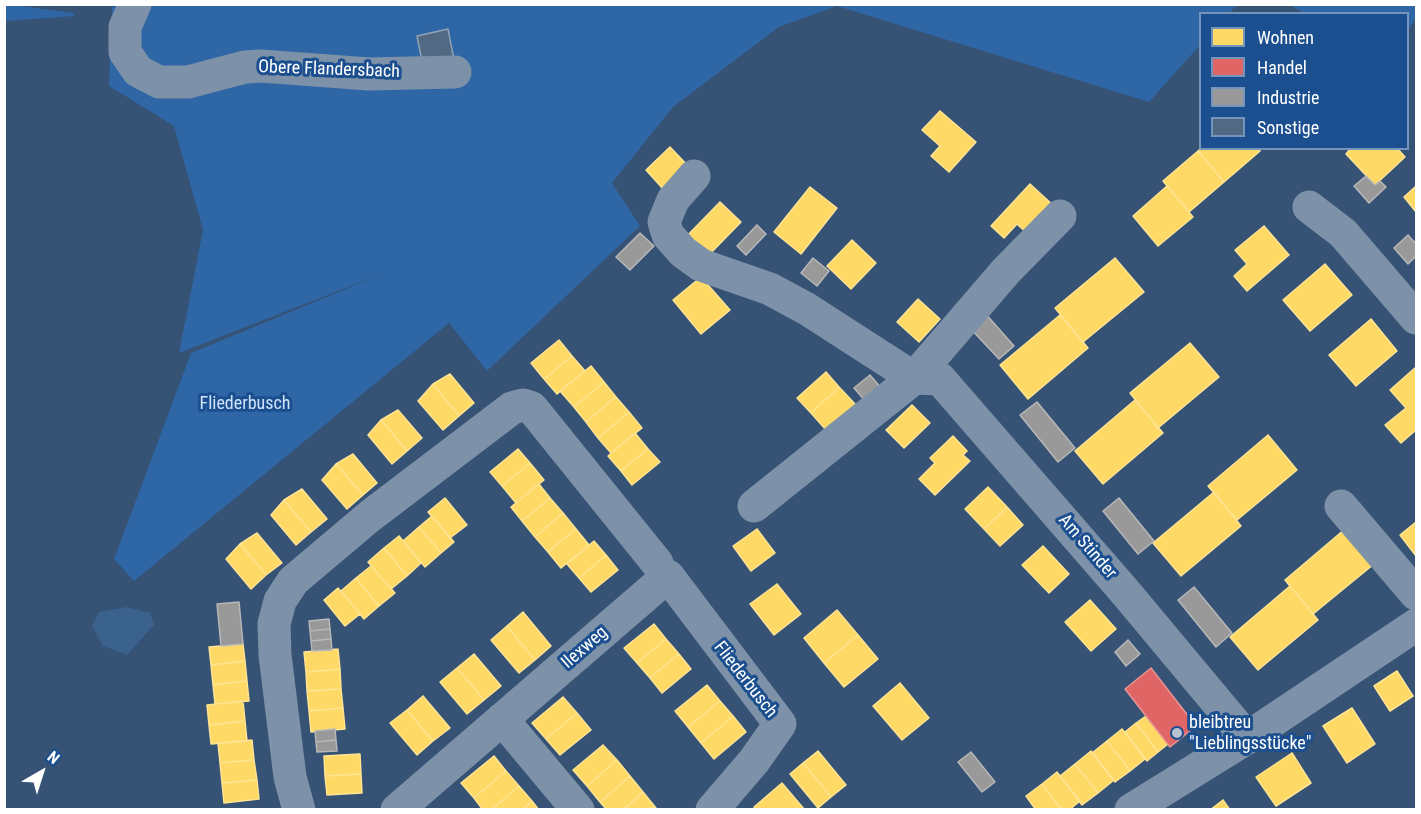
<!DOCTYPE html>
<meta charset="utf-8">
<style>
body{margin:0}
#map{position:relative;width:1421px;height:814px;overflow:hidden;background:#365274;font-family:"Roboto Condensed",sans-serif}
canvas{display:block}
.frame{position:absolute;inset:0;border:6px solid #fff;pointer-events:none}
.legend{position:absolute;left:1199px;top:12px;width:210px;height:138px;box-sizing:border-box;background:#1b4f8f;border:2px solid #7695bc;margin:0;padding:8px 10px;list-style:none;font-size:18px;color:#fff}
.legend li{display:flex;align-items:center;gap:12px;height:30px}
.legend b{width:30px;border:2px solid #7695bc}
.north{position:absolute;left:12px;top:742px;width:60px;height:60px;-webkit-text-stroke:4px #1b4f8f;paint-order:stroke;rotate:39deg;font-size:16px;font-weight:700;line-height:24px;text-align:center;color:#fff}
.north::after{content:'';display:block;margin:auto;width:21px;height:27px;background:#fff;clip-path:polygon(50% 0,100% 100%,50% 72%,0 100%)}
</style>
<div id="map">
<canvas width="1421" height="814"></canvas>
<div class="frame"></div>
<ul class="legend">
<li><b style="height:16px;background:#ffd966"></b>Wohnen</li>
<li><b style="height:16px;background:#e06666"></b>Handel</li>
<li><b style="height:16px;background:#999"></b>Industrie</li>
<li><b style="height:16px;background:#526984"></b>Sonstige</li>
</ul>
<div class="north">N</div>
</div>
<script>
const c = document.querySelector('canvas').getContext('2d');
c.lineJoin = 'round';
function paint(path, color) {
  c.fillStyle = color;
  c.fill(path, 'evenodd');
}
function shape(rows) {
  const path = new Path2D();
  for (const r of rows) {
    path.moveTo(r[0], r[1]);
    for (let i = 2; i < r.length; i += 2) path.lineTo(r[i], r[i + 1]);
  }
  return path;
}
function stroke(path, color, width, dash) {
  c.strokeStyle = color;
  c.lineWidth = width;
  c.lineCap = dash ? 'butt' : 'round';
  c.setLineDash(dash || []);
  c.stroke(path);
}
function label(font, color, halo, rows, align = 'center') {
  c.font = font + ' "Roboto Condensed",sans-serif';
  c.lineWidth = 6;
  c.setLineDash([]);
  c.textBaseline = 'middle';
  c.strokeStyle = halo;
  c.fillStyle = color;
  for (const [text, x, y, turn = 0] of rows) {
    c.save();
    c.translate(x, y);
    c.rotate((+turn || 0) * Math.PI / 180);
    c.textAlign = isNaN(turn) ? turn : align;
    if (halo) c.strokeText(text, 0, 0);
    c.fillText(text, 0, 0);
    c.restore();
  }
}
const green = shape([
 [5,4,73,13,74,16,5,21],
 [146,4,1237,5,1229,13,1200,14,1200,45,1149,102,837,6,779,27,673,107,612,183,640,226,487,371,449,323,134,581,114,559,191,353,382,274,179,353,203,230,174,126,109,86,112,7],
 [1291,5,1416,5,1416,18,1408,30,1408,14,1303,13]
]);
const water = shape([
 [127,607,150,613,154,625,127,655,103,646,92,626,99,612]
]);
const homes = shape([
 [940,111,976,142,949,172,931,156,940,146,922,130,940,111],
 [670,147,689,167,664,190,646,170,670,147],
 [1201,148,1258,148,1260,151,1224,182,1198,151,1201,148],
 [1351,148,1397,148,1405,157,1375,185,1346,154,1351,148],
 [1198,151,1224,182,1189,212,1163,181,1198,151],
 [1030,184,1055,207,1029,235,1017,224,1004,238,991,226,1030,184],
 [1167,186,1193,217,1158,246,1133,216,1167,186],
 [1416,186,1416,212,1404,197,1416,186],
 [810,187,837,208,801,254,774,232,810,187],
 [720,202,741,222,704,260,683,240,720,202],
 [1264,226,1289,255,1247,291,1234,276,1247,264,1235,250,1264,226],
 [852,240,876,263,851,289,827,266,852,240],
 [1115,258,1144,292,1083,342,1055,308,1115,258],
 [1325,264,1352,295,1310,331,1283,300,1325,264],
 [701,277,730,310,701,334,673,300,701,277],
 [918,299,940,319,919,342,897,322,918,299],
 [1060,315,1088,348,1028,399,1000,365,1060,315],
 [1371,319,1397,351,1356,386,1329,355,1371,319],
 [559,340,572,356,544,379,531,363,559,340],
 [1190,343,1219,377,1158,428,1130,393,1190,343],
 [572,356,585,371,557,394,544,379,572,356],
 [591,366,604,382,574,407,560,391,591,366],
 [1416,367,1416,430,1401,443,1385,425,1406,408,1390,390,1416,367],
 [826,372,839,387,811,413,797,398,826,372],
 [450,374,474,403,459,416,433,384,450,374],
 [604,382,616,397,586,422,574,407,604,382],
 [433,384,459,416,443,430,418,401,433,384],
 [839,387,856,405,827,431,811,413,839,387],
 [616,397,629,412,598,438,586,422,616,397],
 [1135,400,1163,433,1103,484,1075,451,1135,400],
 [912,405,930,423,904,448,886,430,912,405],
 [398,410,422,438,407,451,381,420,398,410],
 [629,412,642,428,611,453,598,438,629,412],
 [381,420,407,451,392,464,368,435,381,420],
 [635,433,648,449,621,471,608,456,635,433],
 [1268,435,1297,470,1237,520,1208,486,1268,435],
 [953,436,967,451,963,455,970,461,935,495,919,479,935,463,930,458,953,436],
 [518,449,530,463,502,486,490,472,518,449],
 [648,449,660,462,632,485,621,471,648,449],
 [353,454,377,483,363,495,336,464,353,454],
 [530,463,544,480,516,503,502,486,530,463],
 [336,464,363,495,347,509,322,480,336,464],
 [539,484,550,498,522,521,511,507,539,484],
 [988,487,1007,507,984,529,965,509,988,487],
 [302,489,327,519,311,532,284,500,302,489],
 [1214,492,1241,526,1181,576,1153,543,1214,492],
 [445,498,467,525,450,538,428,512,445,498],
 [550,498,563,513,535,537,522,521,550,498],
 [284,500,311,532,296,545,271,515,284,500],
 [1007,507,1023,525,1000,546,984,529,1007,507],
 [563,513,576,529,548,552,535,537,563,513],
 [432,516,454,542,441,553,419,527,432,516],
 [1416,522,1416,556,1400,535,1416,522],
 [419,527,441,553,425,567,403,541,419,527],
 [576,529,589,545,561,568,548,552,576,529],
 [757,529,775,553,751,571,733,546,757,529],
 [1345,529,1374,564,1313,614,1285,580,1345,529],
 [257,533,282,563,266,575,240,544,257,533],
 [399,536,421,563,407,576,384,548,399,536],
 [594,541,606,555,579,578,567,564,594,541],
 [240,544,266,575,251,589,226,559,240,544],
 [1043,546,1069,574,1049,593,1022,565,1043,546],
 [384,548,407,576,391,589,368,562,384,548],
 [606,555,618,570,591,592,579,578,606,555],
 [371,566,395,593,379,606,356,578,371,566],
 [356,578,379,606,364,619,341,591,356,578],
 [777,584,801,614,774,635,750,604,777,584],
 [1290,586,1318,620,1258,670,1230,637,1290,586],
 [338,588,360,614,345,626,324,600,338,588],
 [1090,600,1116,629,1091,651,1065,622,1090,600],
 [837,610,858,635,824,663,804,638,837,610],
 [523,612,551,646,535,660,507,626,523,612],
 [654,624,666,639,637,663,624,648,654,624],
 [507,626,535,660,519,673,491,640,507,626],
 [858,635,878,659,844,687,824,663,858,635],
 [666,639,679,654,650,678,637,663,666,639],
 [243,644,245,661,211,665,209,647,243,644],
 [338,649,340,669,306,672,304,652,338,649],
 [474,654,501,686,484,700,457,668,474,654],
 [679,654,691,669,662,693,650,678,679,654],
 [245,661,247,681,213,685,211,665,245,661],
 [457,668,484,700,467,714,440,682,457,668],
 [340,669,341,689,307,691,306,672,340,669],
 [1397,671,1413,696,1390,711,1374,686,1397,671],
 [247,681,249,701,215,704,213,685,247,681],
 [900,683,929,718,902,740,873,706,900,683],
 [707,685,720,701,688,727,675,711,707,685],
 [341,689,343,708,309,711,307,691,341,689],
 [423,696,450,728,433,741,407,710,423,696],
 [563,697,577,713,546,739,532,723,563,697],
 [243,701,245,721,209,725,207,705,243,701],
 [720,701,733,716,701,743,688,727,720,701],
 [343,708,345,729,311,732,309,711,343,708],
 [1352,708,1375,744,1347,763,1323,726,1352,708],
 [407,710,433,741,417,755,390,723,407,710],
 [577,713,591,730,560,755,546,739,577,713],
 [733,716,746,732,714,759,701,743,733,716],
 [1146,716,1168,744,1158,752,1136,723,1146,716],
 [245,721,247,741,211,744,209,725,245,721],
 [1136,723,1158,752,1147,761,1125,732,1136,723],
 [1122,729,1145,759,1130,771,1107,741,1122,729],
 [252,740,254,760,220,763,218,743,252,740],
 [1107,741,1130,771,1115,782,1092,753,1107,741],
 [603,745,617,760,587,786,573,770,603,745],
 [818,751,846,785,831,797,803,763,818,751],
 [1091,751,1114,780,1098,793,1075,764,1091,751],
 [1292,753,1311,783,1276,806,1256,777,1292,753],
 [360,754,361,774,325,776,324,756,360,754],
 [494,756,506,771,474,798,461,783,494,756],
 [254,760,257,780,222,783,220,763,254,760],
 [617,760,630,776,600,802,587,786,617,760],
 [803,763,831,797,818,808,790,774,803,763],
 [1075,764,1098,793,1082,805,1060,776,1075,764],
 [506,771,519,786,491,810,483,810,474,798,506,771],
 [1057,772,1080,801,1069,810,1062,810,1042,784,1057,772],
 [361,774,362,793,327,795,325,776,361,774],
 [630,776,643,792,623,810,607,810,600,802,630,776],
 [257,780,259,799,224,803,222,783,257,780],
 [782,783,804,809,756,810,754,807,782,783],
 [1042,784,1062,810,1036,810,1026,796,1042,784],
 [519,786,532,801,522,810,491,810,519,786],
 [643,792,656,808,623,810,643,792],
 [1223,800,1230,810,1210,810,1223,800],
 [532,801,539,810,522,810,532,801]
]);
const shops = shape([
 [1151,668,1196,726,1170,747,1125,689,1151,668]
]);
const industry = shape([
 [1366,176,1375,185,1380,181,1386,187,1369,203,1354,186,1366,176],
 [757,225,766,234,746,255,737,246,757,225],
 [640,233,654,246,630,270,616,257,640,233],
 [1408,235,1416,244,1416,256,1408,264,1394,248,1408,235],
 [813,258,829,271,817,286,801,273,813,258],
 [984,312,1014,346,999,359,968,326,984,312],
 [870,375,883,390,867,403,854,388,870,375],
 [1037,402,1075,448,1058,462,1020,415,1037,402],
 [1119,498,1154,541,1138,554,1103,511,1119,498],
 [1194,587,1232,633,1216,647,1178,600,1194,587],
 [239,602,243,644,221,646,217,604,239,602],
 [329,619,330,629,310,631,309,621,329,619],
 [330,629,331,639,311,641,310,631,330,629],
 [331,639,332,650,312,651,311,641,331,639],
 [1128,640,1140,654,1126,666,1115,652,1128,640],
 [335,729,336,740,316,742,315,731,335,729],
 [336,740,337,751,317,752,316,742,336,740],
 [971,752,995,782,982,792,958,762,971,752]
]);
const building = shape([
 [448,29,455,65,424,71,417,36,448,29]
]);
const minor = shape([
 [135,4,125,27,125,52,138,71,159,82,188,82,245,67,261,66,369,74,455,72],
 [694,176,673,200,664,222,668,235,683,252,701,265,770,289,807,309,914,378,940,379,1126,593,1247,738],
 [1309,207,1343,233,1416,318],
 [754,506,914,378,1006,271,1060,216],
 [1341,506,1416,594],
 [502,719,578,810],
 [299,810,290,777,275,655,274,624,280,601,293,581,370,516,512,408,523,405,532,408,657,563],
 [397,810,668,576,780,724,754,761,712,810],
 [1131,810,1247,738,1416,625]
]);
const markers = [
 [1177,733,6,"#b9c2ce"]
];
const streetNames = [
 ["Obere Flandersbach",329,70,2],
 ["Am Stinder",1087,547,49],
 ["Ilexweg",585,648,-41],
 ["Fliederbusch",745,680,52]
];
const parkNames = [
 ["Fliederbusch",245,404]
];
const poiNames = [
 ["bleibtreu",1189,723],
 ["\"Lieblingsstücke\"",1189,744]
];
paint(green, '#2f66a5');
paint(water, '#3b618d');
paint(homes, '#ffd966');
stroke(homes, '#ffe494', 1.5);
paint(shops, '#e06666');
stroke(shops, '#e99494', 1.5);
paint(industry, '#999');
stroke(industry, '#b8b8b8', 1.5);
paint(building, '#526984');
stroke(building, '#92a2b6', 1.5);
stroke(minor, '#7d92a8', 33);
for (const [x, y, r, color] of markers) {
  const dot = new Path2D();
  dot.arc(x, y, r, 0, 2 * Math.PI);
  c.fillStyle = color;
  c.fill(dot);
  stroke(dot, '#1b4f8f', 2);
}
label('18px', '#fff', '#1b4f8f', streetNames);
label('18px', '#cfe3fa', '#1b4f8f', parkNames);
label('18px', '#fff', '#1b4f8f', poiNames, 'left');
</script>
